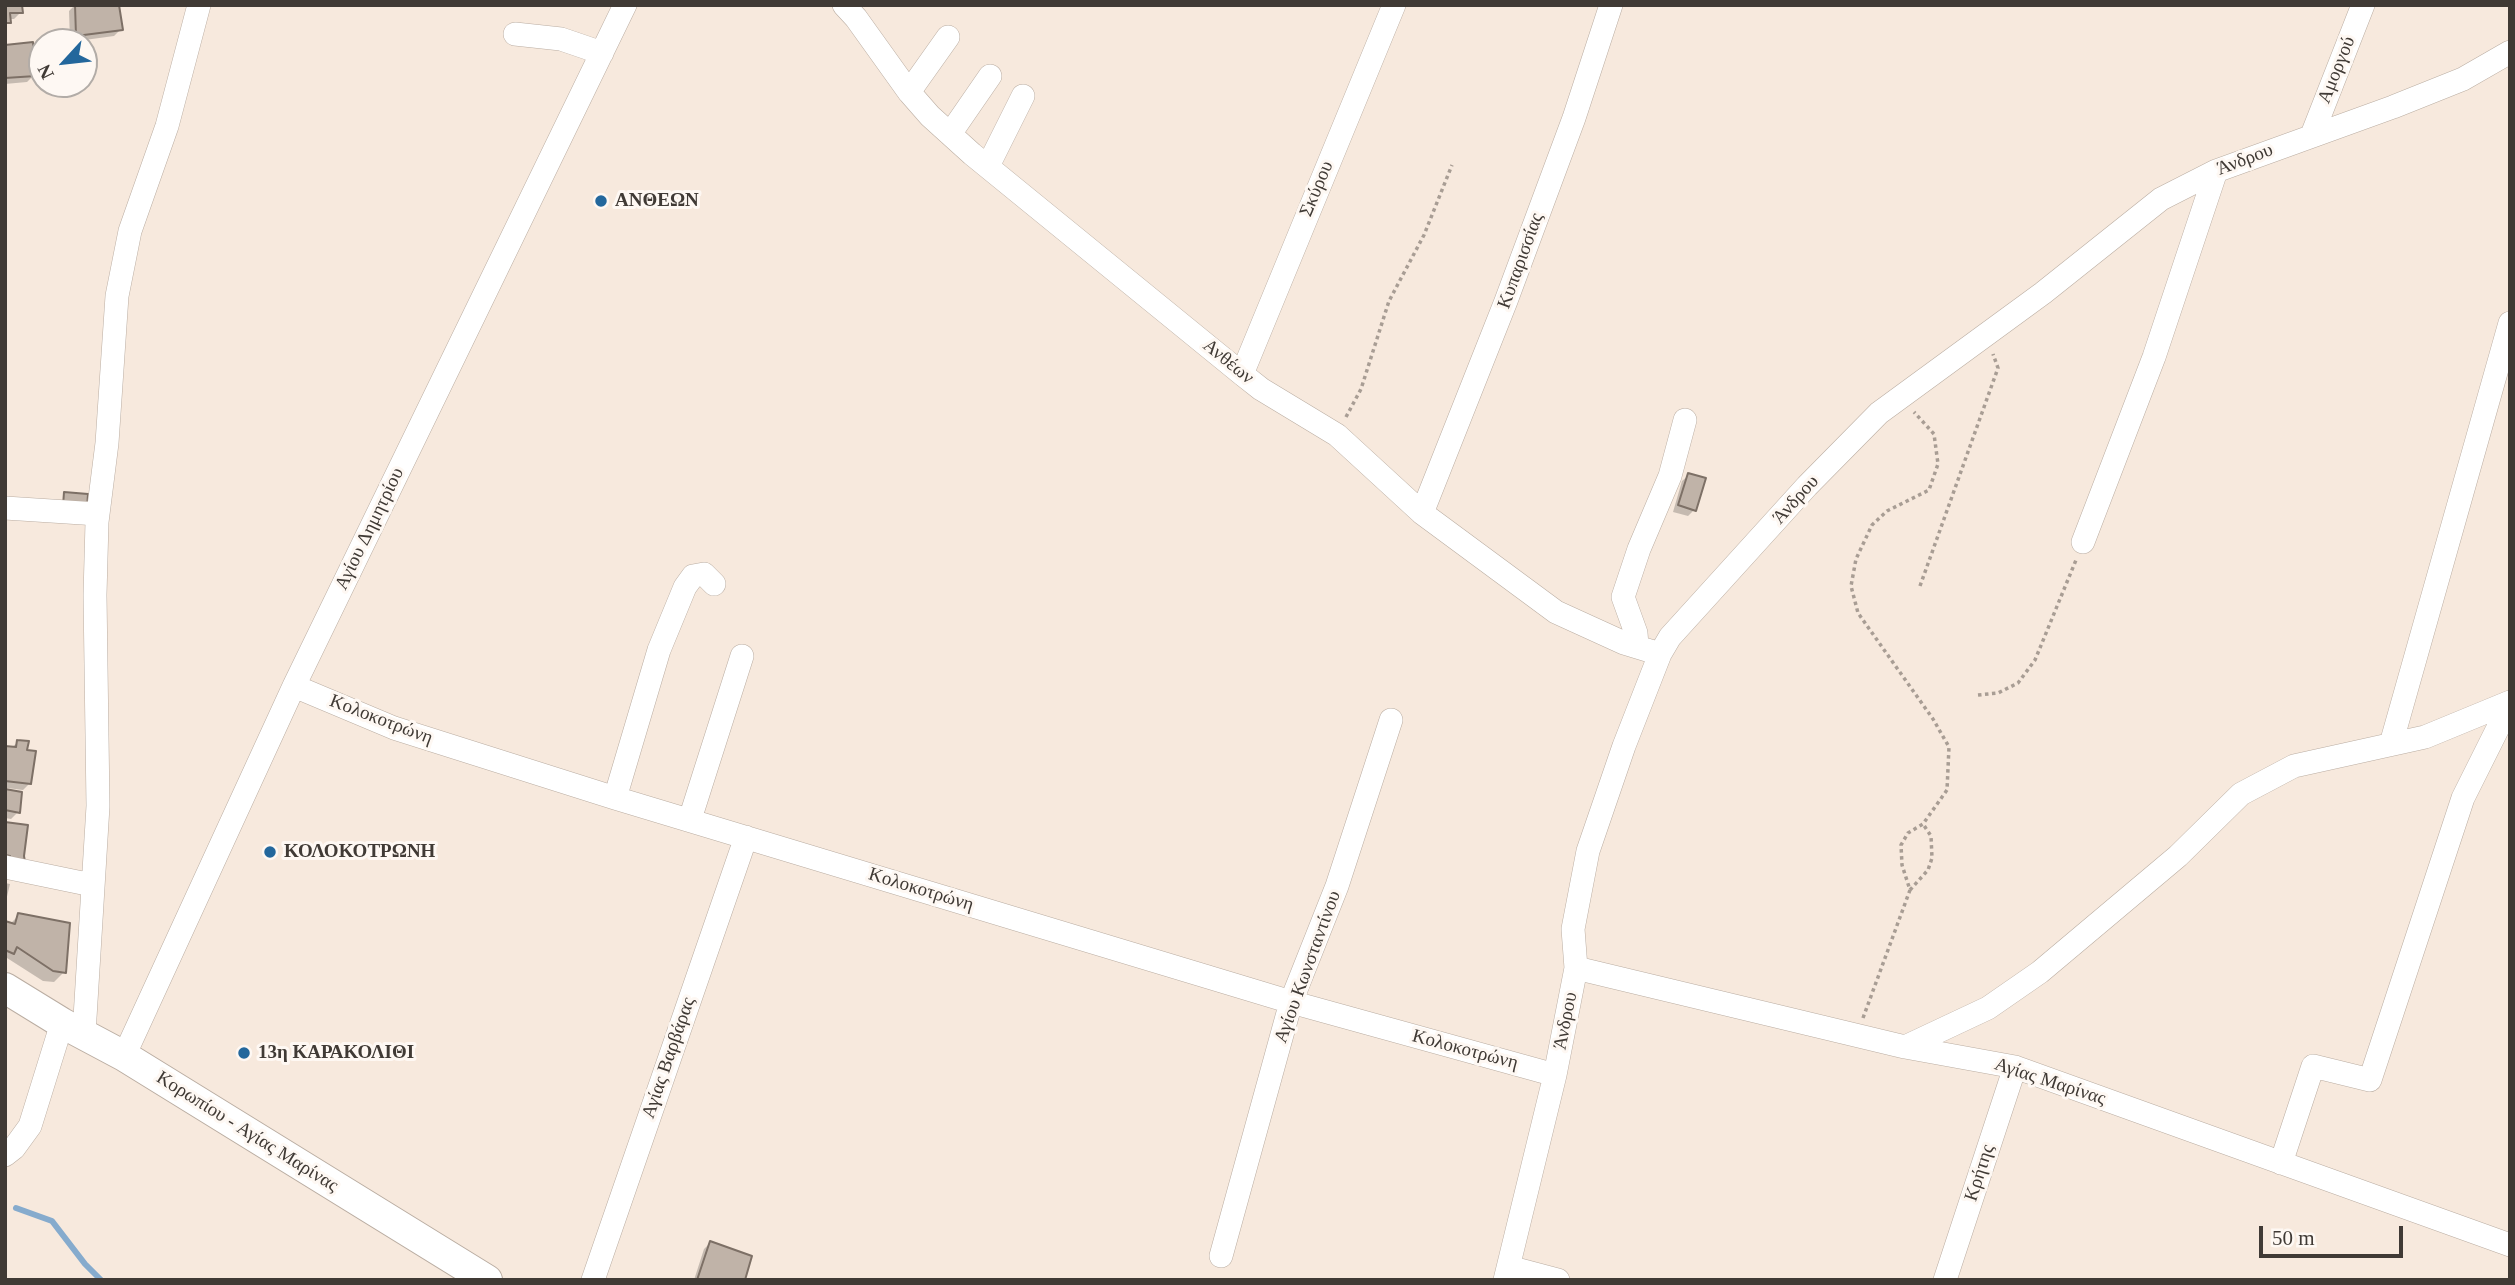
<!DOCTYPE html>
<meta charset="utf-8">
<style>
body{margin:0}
#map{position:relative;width:2515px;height:1285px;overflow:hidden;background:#f7e9dd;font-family:"Times New Roman",serif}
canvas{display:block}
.frame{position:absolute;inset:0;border:7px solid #403a35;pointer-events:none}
.north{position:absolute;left:28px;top:28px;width:70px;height:70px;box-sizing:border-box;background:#fef8f3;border:2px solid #b2aca7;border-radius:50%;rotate:243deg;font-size:19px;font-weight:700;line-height:28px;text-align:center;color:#403a35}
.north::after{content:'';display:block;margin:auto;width:24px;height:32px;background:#23679c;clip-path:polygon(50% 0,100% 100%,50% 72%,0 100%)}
.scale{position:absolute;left:2259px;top:1226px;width:144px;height:32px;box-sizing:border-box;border:4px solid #403a35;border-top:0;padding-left:9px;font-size:21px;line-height:24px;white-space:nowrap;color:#403a35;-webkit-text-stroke:5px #fef8f3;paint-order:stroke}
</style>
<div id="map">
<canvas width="2515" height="1285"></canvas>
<div class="frame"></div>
<div class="north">N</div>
<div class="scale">50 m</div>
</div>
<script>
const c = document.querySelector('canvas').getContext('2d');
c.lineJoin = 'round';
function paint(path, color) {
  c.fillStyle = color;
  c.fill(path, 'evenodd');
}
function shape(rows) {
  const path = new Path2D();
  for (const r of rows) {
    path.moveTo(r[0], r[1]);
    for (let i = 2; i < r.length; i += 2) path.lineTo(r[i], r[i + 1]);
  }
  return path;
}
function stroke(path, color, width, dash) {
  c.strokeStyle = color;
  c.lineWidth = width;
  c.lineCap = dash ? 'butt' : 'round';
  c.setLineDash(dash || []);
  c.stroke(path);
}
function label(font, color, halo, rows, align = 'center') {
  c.font = font + ' "Times New Roman",serif';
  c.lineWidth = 6;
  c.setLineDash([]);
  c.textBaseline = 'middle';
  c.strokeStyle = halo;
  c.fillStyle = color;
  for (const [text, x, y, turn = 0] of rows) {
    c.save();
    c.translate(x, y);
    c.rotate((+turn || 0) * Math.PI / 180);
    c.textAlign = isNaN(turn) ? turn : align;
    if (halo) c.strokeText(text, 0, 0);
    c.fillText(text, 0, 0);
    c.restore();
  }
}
const shadow = shape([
 [5,5,21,12,14,19,8,19,9,22,5,26],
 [75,5,118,5,121,29,114,36,70,42,69,11],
 [5,47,34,75,27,82,5,84],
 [1689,475,1694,510,1688,516,1673,512,1682,481],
 [18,742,30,783,23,790,7,788,18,812,11,819,5,818,5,747,11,748],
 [5,883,10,884,5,905],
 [19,915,64,972,54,982,43,981,7,958,5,960,5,923,10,924],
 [710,1243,743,1280,694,1280,704,1249]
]);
const stream = shape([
 [16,1208,52,1221,85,1264,101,1280]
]);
const building = shape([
 [5,5,22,5,23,13,10,13,11,23,5,23,5,5],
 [75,5,119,5,123,30,76,36,75,5],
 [33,42,36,76,5,78,5,45,33,42],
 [1688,473,1706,478,1696,511,1678,505,1688,473],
 [64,492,88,494,87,508,63,506,64,492],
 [17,740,29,741,27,750,36,751,31,784,5,781,5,746,16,747,17,740],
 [5,789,22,792,20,813,5,810,5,789],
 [5,822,28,825,24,856,26,868,9,866,10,856,5,855,5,822],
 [18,913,70,923,66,973,53,971,17,947,14,954,5,950,5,921,15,924,18,913],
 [710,1241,752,1256,745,1280,697,1280,710,1241]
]);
const path = shape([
 [1346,417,1361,389,1389,301,1424,235,1452,165],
 [1920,586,1998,368,1993,354],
 [1978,695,1998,693,2018,683,2035,660,2076,560],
 [1910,890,1928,870,1932,858,1931,836,1923,824],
 [1863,1018,1910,890,1902,865,1901,845,1908,833,1923,824,1947,790,1949,747,1933,719,1858,613,1851,586,1856,559,1872,525,1887,511,1929,490,1938,464,1934,434,1914,412]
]);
const minor = shape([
 [844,5,856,18,909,92,930,116,972,154,1242,374,1261,389,1337,435,1422,513,1556,612,1624,643,1660,654],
 [515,34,561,39,602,53],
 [909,92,948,37],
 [950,134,990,76],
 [2312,135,2363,5],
 [988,166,1023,96],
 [1242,374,1394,5],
 [5,508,98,514],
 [1422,513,1506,301,1574,118,1611,5],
 [2083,542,2154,357,2216,171],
 [1637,645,1636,633,1623,597,1639,549,1670,476,1685,420],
 [294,686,394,728,615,798,1291,1002,1555,1075],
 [2391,744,2510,323],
 [615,798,659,650,685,587,693,576,704,574,714,584],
 [690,819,742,656],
 [5,867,92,885],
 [1576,968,1905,1047,2015,1067,2510,1245],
 [84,1034,98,806,95,595,97,522,107,443,117,296,130,231,167,126,199,5],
 [1905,1047,1988,1008,2040,972,2178,856,2241,794,2294,766,2425,737,2510,702],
 [124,1056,294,686,625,5],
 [5,1155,14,1148,30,1126,62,1023],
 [2281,1163,2313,1066,2370,1080,2463,798,2510,704],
 [1221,1256,1291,1002,1337,886,1391,720],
 [1509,1267,1558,1280],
 [593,1280,746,837],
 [1505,1280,1555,1075,1576,968,1573,929,1588,851,1624,746,1660,654,1670,637,1807,486,1879,413,2043,293,2161,199,2216,171,2393,107,2463,79,2510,52],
 [1945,1280,2015,1067]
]);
const major = shape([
 [5,988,62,1023,124,1056,487,1280]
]);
const markers = [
 [601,201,7,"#23679c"],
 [270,852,7,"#23679c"],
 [244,1053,7,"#23679c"]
];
const streetNames = [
 ["Αμοργού",2337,70,-68],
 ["Άνδρου",2245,160,-21],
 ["Σκύρου",1317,189,-67],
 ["Κυπαρισσίας",1521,261,-70],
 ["Ανθέων",1228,362,39],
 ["Άνδρου",1796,500,-48],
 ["Αγίου Δημητρίου",370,529,-64],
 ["Κολοκοτρώνη",381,720,21],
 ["Κολοκοτρώνη",921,890,17],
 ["Αγίου Κωνσταντίνου",1308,967,-70],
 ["Άνδρου",1566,1021,-79],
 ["Κολοκοτρώνη",1465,1050,15],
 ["Αγίας Βαρβάρας",669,1058,-71],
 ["Αγίας Μαρίνας",2050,1082,18],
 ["Κορωπίου - Αγίας Μαρίνας",247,1132,32],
 ["Κρήτης",1980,1173,-72]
];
const poiNames = [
 ["ΑΝΘΕΩΝ",615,201],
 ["ΚΟΛΟΚΟΤΡΩΝΗ",284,852],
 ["13η ΚΑΡΑΚΟΛΙΘΙ",258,1053]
];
paint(shadow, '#0003');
stroke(stream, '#86abcd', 6);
paint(building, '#c0b3a8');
stroke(building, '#7d7066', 2);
stroke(minor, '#baada2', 24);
stroke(major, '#baada2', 32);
stroke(path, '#a89d94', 3.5, [3.5, 3.5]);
stroke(minor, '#fff', 23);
stroke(major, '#fff', 30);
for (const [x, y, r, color] of markers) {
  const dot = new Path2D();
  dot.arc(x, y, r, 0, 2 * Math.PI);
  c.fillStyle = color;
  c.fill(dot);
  stroke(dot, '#fef8f3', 2.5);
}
label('19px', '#403a35', '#fef8f3', streetNames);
label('bold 19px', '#403a35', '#fef8f3', poiNames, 'left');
</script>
